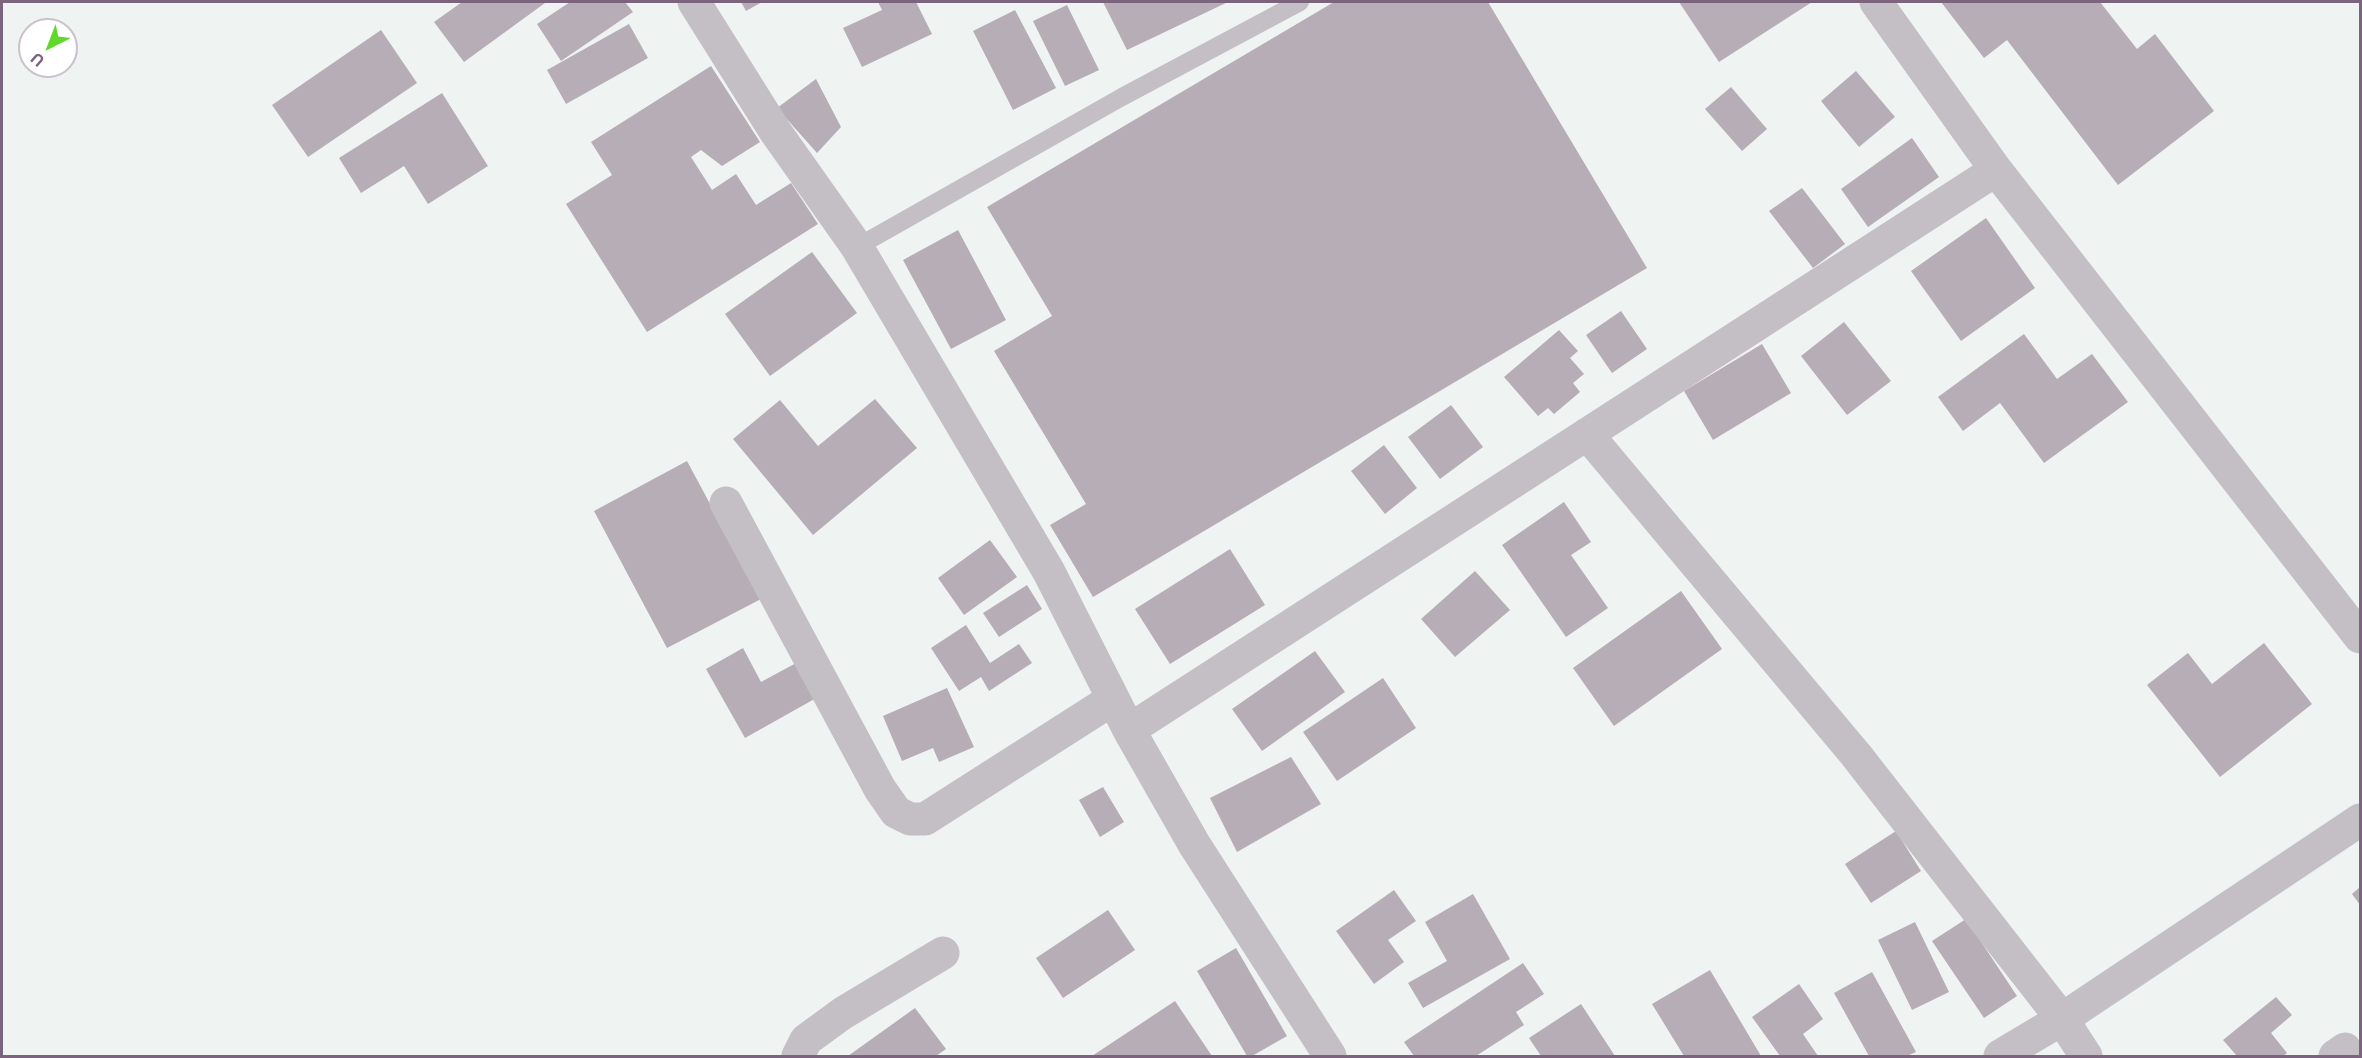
<!DOCTYPE html>
<style>
body{margin:0}
#map{position:relative;width:2362px;height:1058px;overflow:hidden;background:#eff3f1;font-family:"Noto Sans",sans-serif}
canvas{display:block}
.frame{position:absolute;inset:0;border:3px solid #7c647f;pointer-events:none}
.north{position:absolute;left:18px;top:18px;width:60px;height:60px;box-sizing:border-box;background:#fff;border:2px solid #cbc1cc;border-radius:50%;rotate:222deg;font-size:16px;font-weight:700;line-height:24px;text-align:center;color:#7c647f}
.north::after{content:'';display:block;margin:auto;width:21px;height:27px;background:#62d72c;clip-path:polygon(50% 0,100% 100%,50% 72%,0 100%)}
</style>
<div id="map">
<canvas width="2362" height="1058"></canvas>
<div class="frame"></div>
<div class="north">U</div>
</div>
<script>
const c = document.querySelector('canvas').getContext('2d');
c.lineJoin = 'round';
function paint(path, color) {
  c.fillStyle = color;
  c.fill(path, 'evenodd');
}
function shape(rows) {
  const path = new Path2D();
  for (const r of rows) {
    path.moveTo(r[0], r[1]);
    for (let i = 2; i < r.length; i += 2) path.lineTo(r[i], r[i + 1]);
  }
  return path;
}
function stroke(path, color, width, dash) {
  c.strokeStyle = color;
  c.lineWidth = width;
  c.lineCap = dash ? 'butt' : 'round';
  c.setLineDash(dash || []);
  c.stroke(path);
}
const building = shape([
 [462,2,544,2,545,3,464,62,434,22],
 [570,2,625,2,633,12,561,61,537,24],
 [741,2,762,2,746,11],
 [878,2,916,2,932,34,862,67,843,28,882,10],
 [1103,2,1228,2,1127,50],
 [1334,2,1488,2,1647,268,1093,597,1050,525,1086,504,994,351,1052,316,987,207],
 [1679,2,1812,2,1719,62],
 [1941,2,2100,2,2137,49,2155,34,2214,111,2118,185,2007,40,1984,58],
 [1067,5,1099,70,1065,86,1033,21],
 [1015,10,1056,88,1013,110,973,31],
 [629,24,648,58,566,104,547,70],
 [381,30,417,83,308,157,272,105],
 [711,66,760,142,722,166,701,150,691,157,712,190,736,174,756,205,791,183,818,224,647,332,566,204,612,175,591,142],
 [1856,71,1895,117,1859,147,1821,101],
 [816,79,841,127,817,153,777,108],
 [1731,87,1767,129,1742,151,1705,109],
 [442,93,488,166,428,204,404,166,361,193,339,158],
 [1912,138,1939,177,1868,227,1841,189],
 [1802,188,1845,244,1813,268,1769,211],
 [1986,218,2035,288,1961,341,1911,271],
 [958,230,1006,320,951,349,903,260],
 [812,252,857,313,770,376,725,314],
 [1621,311,1647,349,1612,373,1586,335],
 [1844,322,1891,381,1847,415,1801,356],
 [1559,330,1578,351,1570,358,1584,374,1573,383,1580,392,1554,414,1548,408,1538,416,1504,377],
 [2024,334,2057,379,2092,354,2128,402,2044,463,2000,403,1963,431,1938,397],
 [1762,344,1791,393,1713,440,1684,391],
 [875,399,917,448,813,535,733,439,780,400,818,446],
 [1451,405,1483,447,1440,479,1408,437],
 [1384,445,1417,488,1385,514,1351,471],
 [687,461,761,599,667,648,594,511],
 [1564,502,1591,542,1571,555,1608,608,1566,637,1502,545],
 [990,540,1017,577,964,615,938,578],
 [1230,549,1265,605,1170,664,1135,609],
 [1475,571,1510,610,1455,657,1421,619],
 [1027,585,1042,609,999,637,983,613],
 [1681,591,1722,649,1614,726,1573,668],
 [966,625,990,663,1019,644,1032,663,989,691,981,677,959,691,931,648],
 [2264,643,2312,704,2220,777,2147,685,2188,653,2212,684],
 [743,648,761,682,798,662,818,697,745,738,706,669],
 [1315,651,1345,692,1262,751,1232,709],
 [1383,678,1416,728,1337,781,1303,732],
 [947,688,974,747,939,762,933,748,902,761,883,716],
 [1291,757,1321,804,1237,852,1210,798],
 [1103,787,1124,822,1100,837,1079,800],
 [1896,831,1921,871,1871,903,1845,864],
 [2360,887,2360,905,2352,894],
 [1394,890,1416,921,1388,940,1404,962,1374,984,1336,931],
 [1473,894,1510,959,1423,1008,1408,983,1447,961,1425,922],
 [1108,910,1135,950,1063,998,1036,958],
 [1966,919,2017,996,1984,1018,1932,941],
 [1915,922,1949,992,1912,1010,1878,940],
 [1236,948,1287,1036,1252,1056,1247,1056,1197,971],
 [1523,963,1544,994,1516,1012,1524,1025,1476,1056,1414,1056,1404,1042],
 [1710,970,1761,1056,1684,1056,1652,1004],
 [1872,972,1916,1052,1907,1056,1869,1056,1834,993],
 [1799,984,1823,1019,1803,1034,1818,1056,1780,1056,1752,1017],
 [2276,997,2292,1015,2271,1033,2287,1053,2283,1056,2237,1056,2223,1040],
 [1175,1001,1212,1056,1092,1056],
 [1581,1004,1615,1056,1541,1056,1529,1038],
 [915,1008,946,1049,936,1056,848,1056]
]);
const service = shape([
 [857,247,1122,97,1300,2]
]);
const minor = shape([
 [694,2,775,131,857,247,1049,572,1129,730,1194,844,1330,1056],
 [1876,2,1996,170,2360,637],
 [1587,434,1856,755,2062,1019,2086,1056],
 [726,503,880,789,896,812,910,819,925,819,1113,699],
 [1129,730,1996,170],
 [798,1056,806,1040,843,1013,943,953],
 [2000,1056,2062,1019,2360,820],
 [2335,1056,2345,1049]
]);
paint(building, '#b6adb7');
stroke(service, '#c4bec5', 18);
stroke(minor, '#c4bec5', 33);
</script>
